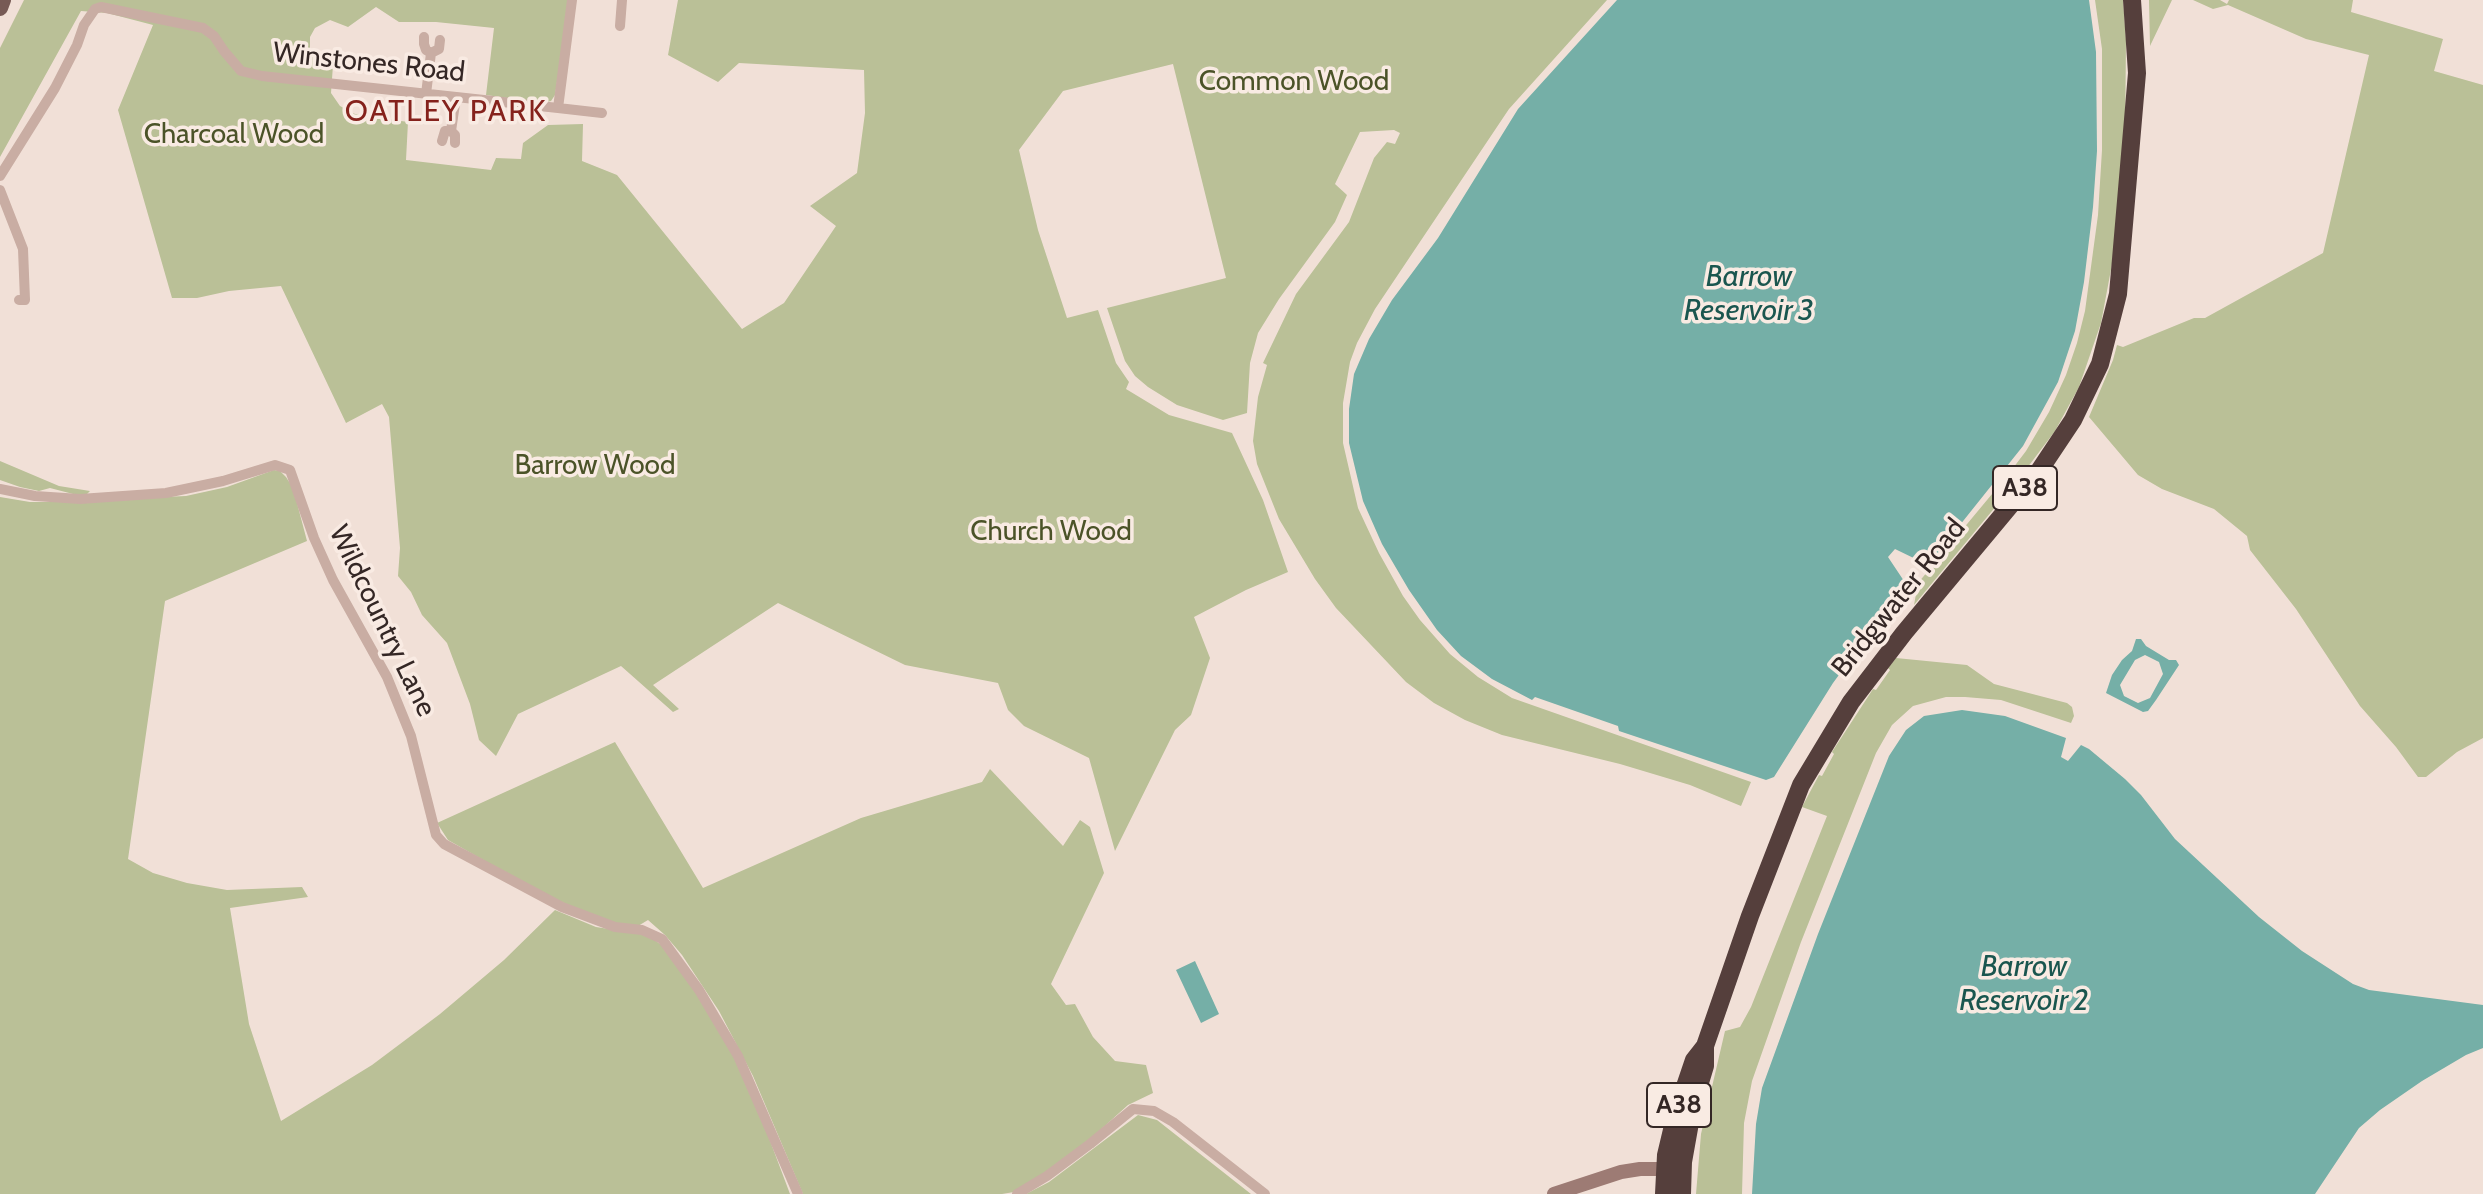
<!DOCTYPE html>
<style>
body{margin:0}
canvas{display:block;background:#f1e0d7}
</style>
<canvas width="2483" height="1194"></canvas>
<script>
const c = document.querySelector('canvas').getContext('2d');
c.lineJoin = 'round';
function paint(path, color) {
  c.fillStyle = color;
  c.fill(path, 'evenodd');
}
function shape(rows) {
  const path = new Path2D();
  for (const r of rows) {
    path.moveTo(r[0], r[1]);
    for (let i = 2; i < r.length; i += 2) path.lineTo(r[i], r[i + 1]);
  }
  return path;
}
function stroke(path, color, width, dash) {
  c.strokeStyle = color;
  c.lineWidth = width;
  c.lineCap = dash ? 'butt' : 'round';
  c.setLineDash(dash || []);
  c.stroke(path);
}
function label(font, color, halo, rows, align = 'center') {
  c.font = font + ' Cabin,sans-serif';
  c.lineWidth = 7;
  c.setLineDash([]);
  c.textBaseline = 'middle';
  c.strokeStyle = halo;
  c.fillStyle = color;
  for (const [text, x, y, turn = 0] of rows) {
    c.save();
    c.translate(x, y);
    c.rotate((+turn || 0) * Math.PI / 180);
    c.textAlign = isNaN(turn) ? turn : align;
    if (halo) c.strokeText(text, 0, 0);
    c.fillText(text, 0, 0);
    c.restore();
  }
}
const green = shape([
 [24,0,569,0,555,95,551,101,542,103,486,95,494,28,436,22,399,22,376,7,348,27,330,20,315,28,310,37,310,49,318,57,333,65,331,93,340,106,355,114,408,122,406,160,491,170,496,158,521,159,523,143,548,125,583,124,582,161,617,175,742,329,784,303,836,226,810,206,857,173,865,113,864,70,739,63,718,82,668,55,678,0,1607,0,1509,109,1375,309,1357,343,1350,362,1343,403,1343,443,1358,508,1379,553,1403,596,1420,620,1450,654,1478,677,1512,698,1751,782,1741,806,1690,785,1620,764,1502,735,1465,720,1434,703,1406,682,1336,608,1315,579,1279,519,1257,464,1253,441,1258,397,1267,365,1263,363,1296,294,1349,222,1374,158,1387,142,1395,144,1400,133,1394,130,1360,132,1335,184,1347,195,1335,222,1279,299,1258,333,1250,363,1247,413,1223,420,1177,405,1148,387,1135,376,1125,361,1107,308,1226,278,1173,64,1063,91,1019,150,1038,230,1067,318,1098,310,1116,363,1129,382,1126,389,1169,415,1232,433,1263,500,1288,572,1246,590,1194,617,1210,658,1191,715,1175,730,1115,851,1089,758,1024,726,1008,710,998,683,905,665,778,603,653,685,679,709,673,712,621,666,518,714,496,756,479,740,470,704,447,643,422,615,411,592,398,576,400,548,389,417,382,404,346,423,281,286,229,291,197,298,172,298,118,110,153,25,107,13,81,11,0,157,0,48],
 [2095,0,2123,0,2126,40,2125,142,2112,264,2101,323,2079,387,2055,431,2021,476,1914,605,1918,583,2007,476,2026,451,2049,412,2066,375,2077,343,2085,311,2098,215,2102,150,2102,49],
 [2149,0,2172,0,2150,46],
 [2193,0,2220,0,2227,4,2229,0,2353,0,2351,12,2443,39,2434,71,2483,85,2483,738,2457,752,2426,777,2418,777,2396,747,2360,706,2296,609,2250,550,2247,536,2214,509,2162,489,2138,475,2089,417,2113,360,2117,345,2123,347,2194,318,2205,318,2323,253,2369,55,2306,39,2228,5,2213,9],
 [0,461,59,486,90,491,87,494,73,494,50,488,39,491,20,487,0,480],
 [274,470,280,471,286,477,293,488,307,541,165,601,128,859,153,873,187,883,227,890,302,887,308,897,230,908,249,1024,281,1121,372,1065,440,1014,504,960,555,910,596,927,641,934,656,941,664,947,697,992,735,1059,760,1114,790,1194,0,1194,0,497,30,502,55,502,186,496,227,487],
 [1896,658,1967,665,1994,684,2067,703,2072,707,2074,716,2071,723,2001,700,1965,697,1946,697,1913,706,1892,725,1876,753,1801,942,1752,1081,1744,1123,1742,1194,1696,1194,1701,1134,1725,1031,1740,1027,1751,1007,1827,816,1802,807,1819,775,1822,776,1834,754,1832,752,1873,689,1876,690,1890,670,1888,668],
 [615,742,703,888,861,818,982,782,990,769,1063,846,1080,820,1090,827,1104,873,1051,984,1066,1005,1075,1004,1093,1037,1115,1061,1146,1065,1153,1093,1128,1105,1087,1142,1048,1172,1014,1192,1002,1194,803,1194,753,1076,719,1011,682,955,665,935,648,920,638,926,616,923,570,906,515,878,448,840,437,823],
 [1138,1115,1157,1120,1251,1194,1026,1194,1049,1182]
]);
const water = shape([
 [1617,0,2089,0,2096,52,2097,151,2093,207,2084,282,2075,331,2058,382,2023,446,1928,565,1895,549,1888,557,1908,587,1872,630,1833,683,1774,777,1766,780,1619,731,1618,726,1535,697,1532,700,1492,679,1461,656,1437,630,1409,590,1382,544,1363,501,1349,443,1349,409,1354,374,1369,339,1392,300,1438,238,1518,109],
 [2136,639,2141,639,2146,646,2169,660,2176,660,2179,665,2156,700,2148,711,2143,712,2106,693,2112,675,2122,660,2132,651],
 [2145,655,2159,662,2163,674,2150,698,2138,703,2124,696,2120,685,2135,660],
 [1962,710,2005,716,2066,738,2061,757,2068,761,2081,745,2089,749,2125,779,2141,795,2175,839,2259,917,2302,951,2353,984,2369,990,2483,1005,2483,1048,2466,1055,2422,1081,2380,1110,2359,1128,2315,1194,1752,1194,1756,1124,1762,1088,1818,934,1889,756,1906,730,1924,716],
 [1195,961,1219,1014,1201,1023,1176,970]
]);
const street = shape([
 [620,26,622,0],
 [424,37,424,44,426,50,431,53,439,49,440,40],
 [426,94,431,53],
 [558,108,602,113],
 [451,131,456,97],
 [442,141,445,131,451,131,455,135,455,143],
 [0,176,55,88,77,45,84,25,95,9,101,7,203,28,214,36,224,51,241,71,262,76,558,108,572,0],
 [0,190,23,249,25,300,19,300],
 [0,489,35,496,80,499,166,493,223,481,275,465,290,470,314,538,333,580,387,677,411,736,436,835,444,844,562,907,615,927,642,930,662,939,699,990,738,1056,798,1194],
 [1017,1194,1047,1176,1090,1144,1133,1109,1154,1111,1173,1122,1265,1194]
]);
const secondary = shape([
 [1554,1194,1621,1172,1640,1169,1664,1169]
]);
const primary = shape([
 [0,8,3,0]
]);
const highway = shape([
 [1664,1194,1666,1155,1676,1113,1694,1060,1705,1046],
 [1682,1194,1683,1162,1693,1106,1705,1066,1705,1046,1750,916,1801,785,1851,702,1904,633,2039,471,2073,420,2100,364,2118,294,2137,73,2132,0]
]);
const shields = [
 [2025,488,64],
 [1679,1105,64]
];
const shieldNames = [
 ["A38",2025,488],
 ["A38",1679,1105]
];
const streetNames = [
 ["Winstones Road",369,63,6],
 ["Bridgwater Road",1899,598,-51],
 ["Wildcountry Lane",382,621,64]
];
const parkNames = [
 ["Common Wood",1294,82],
 ["Charcoal Wood",234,135],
 ["Barrow Wood",595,466],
 ["Church Wood",1051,532]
];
const neighbourhoodNames = [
 ["OATLEY PARK",446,112]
];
const waterNames = [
 ["Barrow",1749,277],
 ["Reservoir 3",1749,311],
 ["Barrow",2024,967],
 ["Reservoir 2",2024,1001]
];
paint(green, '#bac097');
paint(water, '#75afa7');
stroke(street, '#c9ada3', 10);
stroke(secondary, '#9d7b74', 14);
stroke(primary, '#775a55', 16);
stroke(highway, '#553f3c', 18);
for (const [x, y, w] of shields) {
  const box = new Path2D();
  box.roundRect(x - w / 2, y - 22, w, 44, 6);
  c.fillStyle = '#f9ebe3';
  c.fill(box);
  stroke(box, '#342725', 2);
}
label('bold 26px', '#342725', null, shieldNames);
label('28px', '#342725', '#f9ebe3', streetNames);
label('28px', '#4b5328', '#f9ebe3', parkNames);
c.letterSpacing = '2px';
label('30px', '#85221c', '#f9ebe3', neighbourhoodNames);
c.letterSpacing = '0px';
label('italic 30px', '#1a564f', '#f9ebe3', waterNames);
</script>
